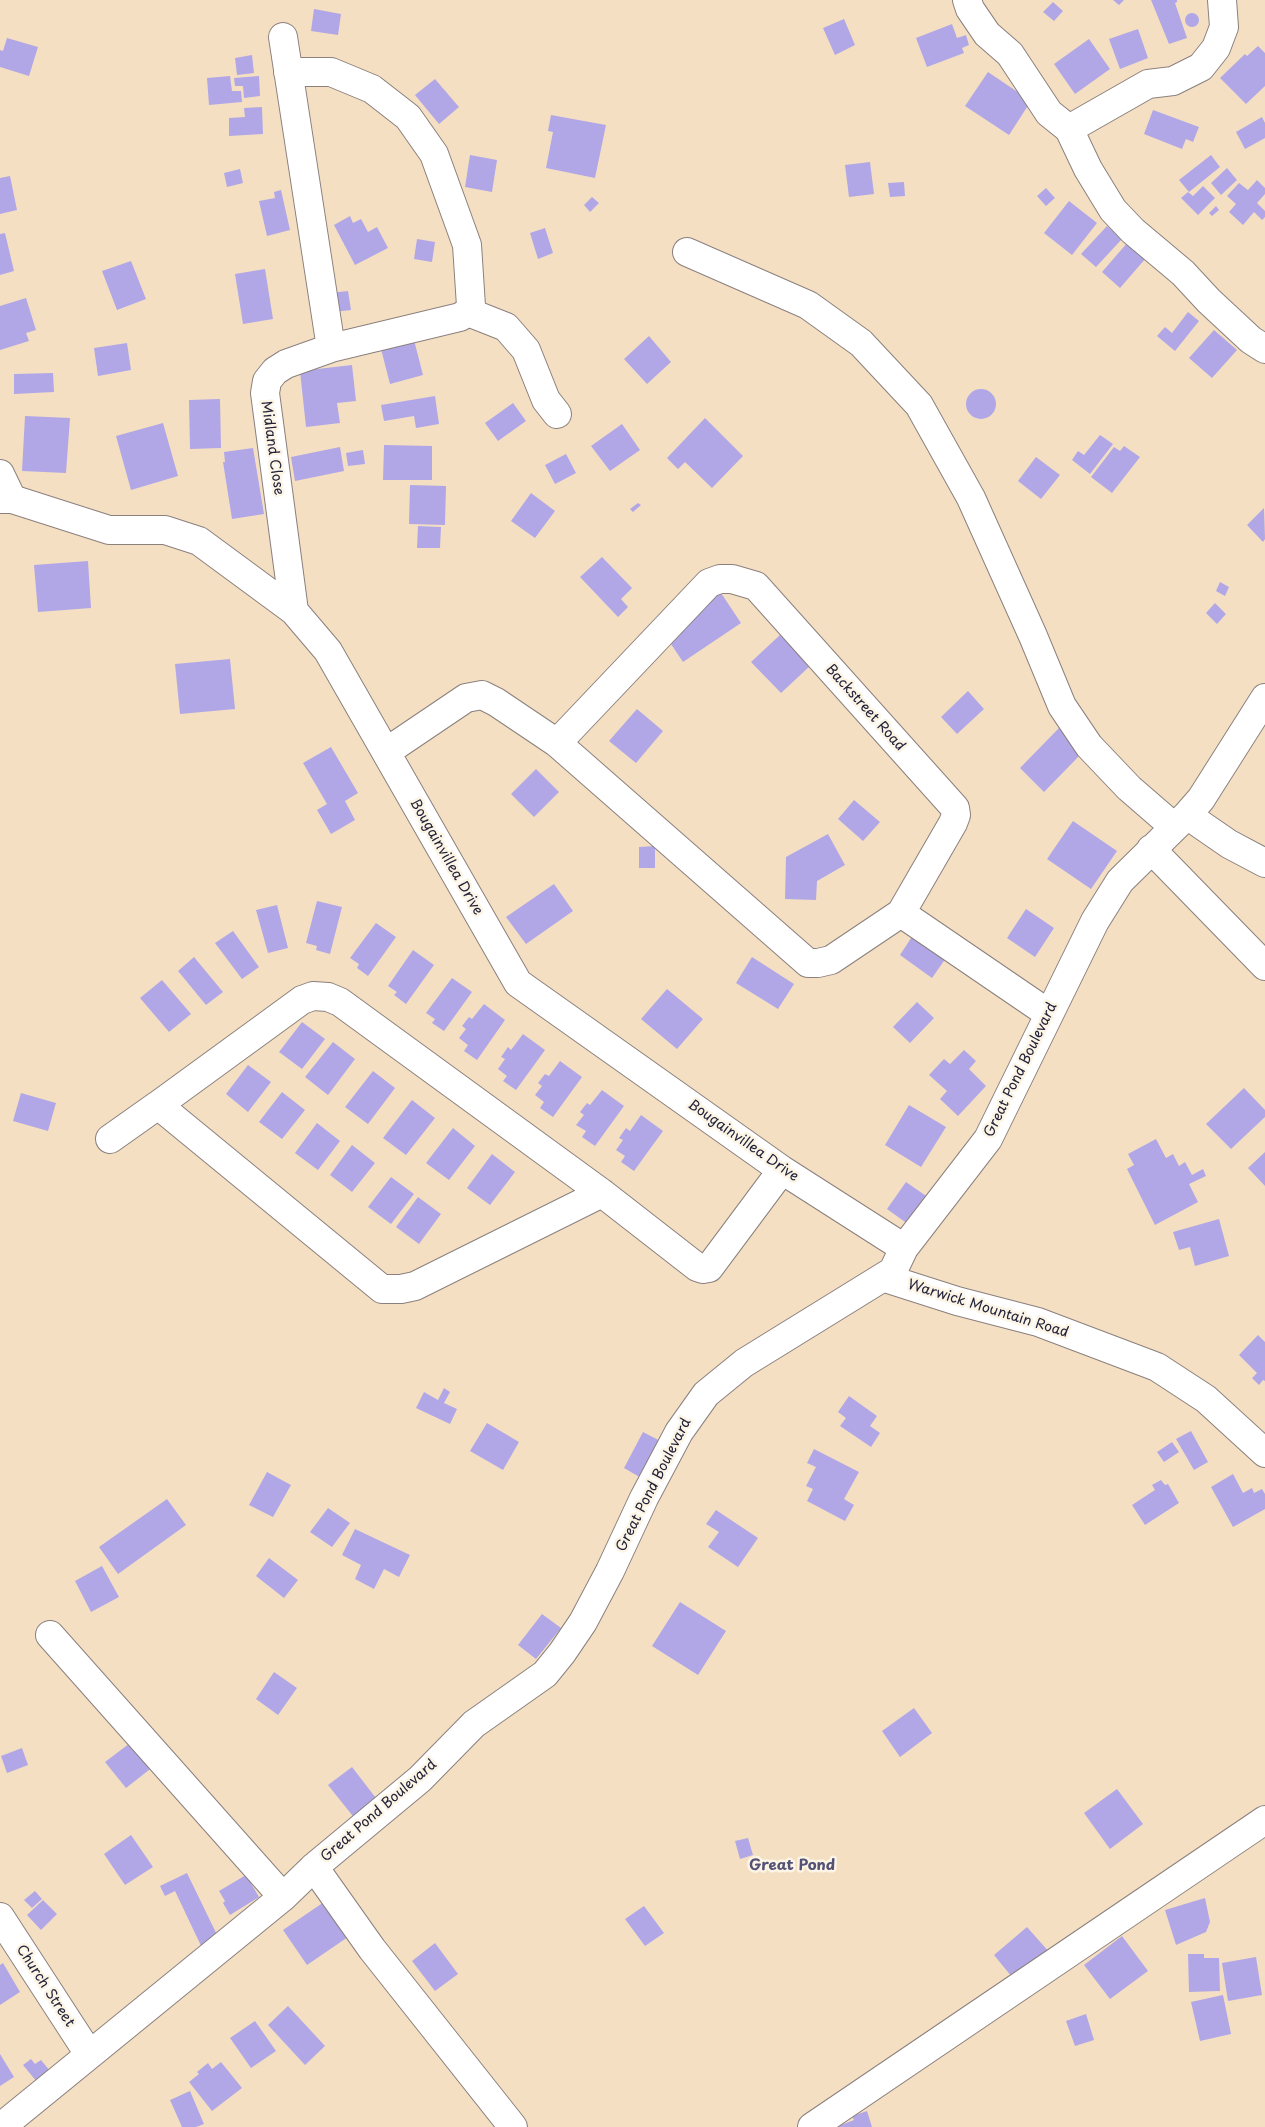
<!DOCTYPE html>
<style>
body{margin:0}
canvas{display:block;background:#f4dfc2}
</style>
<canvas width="1265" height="2127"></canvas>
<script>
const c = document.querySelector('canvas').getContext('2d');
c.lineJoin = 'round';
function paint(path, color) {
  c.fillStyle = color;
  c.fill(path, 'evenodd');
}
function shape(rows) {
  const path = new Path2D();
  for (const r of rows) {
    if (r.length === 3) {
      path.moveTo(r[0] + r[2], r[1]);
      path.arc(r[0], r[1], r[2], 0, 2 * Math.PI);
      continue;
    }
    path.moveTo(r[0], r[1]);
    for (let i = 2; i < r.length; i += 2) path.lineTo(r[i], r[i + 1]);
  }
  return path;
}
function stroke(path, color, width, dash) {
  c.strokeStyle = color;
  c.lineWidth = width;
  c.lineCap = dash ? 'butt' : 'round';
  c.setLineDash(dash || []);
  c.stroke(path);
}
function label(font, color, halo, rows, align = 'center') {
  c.font = font + ' "Playpen Sans",sans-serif';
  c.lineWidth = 5;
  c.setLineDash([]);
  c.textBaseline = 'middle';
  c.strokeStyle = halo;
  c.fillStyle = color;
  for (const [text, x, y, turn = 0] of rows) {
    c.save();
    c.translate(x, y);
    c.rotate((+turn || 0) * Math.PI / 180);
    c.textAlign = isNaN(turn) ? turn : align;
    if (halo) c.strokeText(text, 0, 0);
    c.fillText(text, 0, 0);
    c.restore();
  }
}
const building = shape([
 [1113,0,1124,0,1119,5],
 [1151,0,1177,0,1177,2,1175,3,1187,38,1169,44],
 [1053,2,1063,11,1054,21,1043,12],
 [314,9,341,14,338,35,311,31],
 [1192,20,7],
 [844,19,855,45,835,55,823,28],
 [952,24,957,38,966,35,969,45,962,48,964,53,927,67,916,38],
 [1138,29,1148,58,1120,69,1109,39],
 [7,38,38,47,29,76,0,67,0,50,3,51],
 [1089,39,1110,69,1075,94,1054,64],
 [1258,46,1265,53,1265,86,1246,104,1220,78,1245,54,1247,56],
 [252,55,254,73,237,75,235,58],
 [988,72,1031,101,1009,135,965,106],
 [230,76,232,91,241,91,242,102,209,105,207,78],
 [259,76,260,96,244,98,243,86,235,86,234,78],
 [435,79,459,107,439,124,415,95],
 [262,107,263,134,229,136,229,118,245,117,244,108],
 [1153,110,1199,127,1193,142,1186,139,1182,149,1144,134],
 [551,115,606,125,595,178,546,168,553,132,548,131],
 [1262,117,1265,123,1265,138,1245,149,1236,132],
 [470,155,497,160,492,192,465,187],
 [1211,155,1220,167,1189,192,1179,180],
 [870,162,874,194,849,197,845,165],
 [1227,168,1237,180,1221,195,1211,183],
 [240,169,243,183,227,187,224,173],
 [10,176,17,210,0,214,0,178],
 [1257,180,1265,188,1265,194,1257,203,1265,211,1265,217,1262,220,1254,212,1243,225,1229,212,1236,204,1227,196,1239,183,1248,190],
 [904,182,905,196,890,197,888,183],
 [1203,186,1215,198,1198,215,1181,198,1188,192,1193,196],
 [1046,188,1055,198,1046,206,1037,196],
 [281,190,290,230,267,236,259,201,275,198,274,192],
 [592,197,599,203,590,212,584,205],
 [1069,201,1097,223,1072,255,1044,233],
 [1216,206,1219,210,1212,216,1209,213],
 [350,216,353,223,361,219,368,232,377,227,388,248,355,265,334,225],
 [1107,226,1122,239,1096,267,1081,254],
 [545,228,553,253,538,259,530,233],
 [5,233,14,271,0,275,0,234],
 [417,239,435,242,432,262,414,259],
 [1128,242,1146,258,1120,288,1102,272],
 [131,261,146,299,117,310,102,271],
 [265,269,273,319,243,324,235,274],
 [348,291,351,310,333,312,330,293],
 [26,298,36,330,26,333,29,341,0,350,0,306],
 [1188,312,1199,321,1175,351,1157,336,1165,327,1172,333],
 [1214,330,1237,350,1212,378,1189,358],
 [649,336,671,362,647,384,624,359],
 [414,340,423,375,390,384,381,349],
 [127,343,131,370,98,376,94,348],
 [352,365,356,401,337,403,340,423,306,427,300,371],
 [53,373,54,392,14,394,14,374],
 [981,404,15],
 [435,396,439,424,416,428,414,416,384,421,381,405],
 [220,399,221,448,190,449,189,400],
 [513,403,526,421,498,441,485,423],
 [25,416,70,418,66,473,22,471],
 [705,418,743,456,712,488,685,462,678,469,667,458],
 [163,423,178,476,131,490,116,436],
 [622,424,640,450,610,471,591,446],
 [1100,435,1113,444,1090,474,1072,460,1078,451,1084,455],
 [384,445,432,446,432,480,383,480],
 [1124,446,1140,457,1112,493,1091,477,1114,447,1120,451],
 [340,447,344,471,295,481,291,457],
 [253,448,264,514,232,519,223,462,225,462,224,452],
 [363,450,365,464,348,466,346,453],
 [566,454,576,473,555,484,545,465],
 [1036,457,1060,475,1041,499,1018,481],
 [410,485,446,486,445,525,409,524],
 [531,493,555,511,535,538,511,521],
 [638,503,641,505,633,512,630,509],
 [1264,508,1265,539,1263,542,1247,525],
 [418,526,441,527,440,548,417,548],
 [602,557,632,588,621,599,628,607,618,617,580,577],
 [88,561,91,608,38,612,34,565],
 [1220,582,1229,587,1225,596,1216,591],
 [721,593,741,623,683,662,663,632],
 [1215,603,1226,614,1217,624,1206,613],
 [780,635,810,666,781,693,751,662],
 [230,659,235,709,180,714,175,664],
 [968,691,984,709,957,734,941,717],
 [637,709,663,731,636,763,609,741],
 [1059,728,1083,752,1044,792,1020,768],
 [331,747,358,793,345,801,355,820,331,834,317,810,327,804,303,763],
 [536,769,559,792,534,817,511,794],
 [854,800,880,822,863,841,838,819],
 [1073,821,1117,851,1091,889,1047,859],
 [828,834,845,865,817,881,816,900,785,899,786,857],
 [655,846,655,868,639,868,639,847],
 [554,884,573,911,526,944,506,917],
 [317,901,342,907,330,954,316,950,317,946,306,943],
 [277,905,288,948,268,953,256,910],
 [1026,909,1054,928,1035,957,1007,938],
 [376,923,396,937,368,976,357,968,359,964,350,958],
 [233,931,259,967,242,979,215,943],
 [913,935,946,958,932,978,900,955],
 [413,950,434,965,406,1004,394,995,397,992,388,986],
 [194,957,223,992,206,1005,178,971],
 [752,957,794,984,778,1009,736,983],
 [452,978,472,992,444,1031,432,1023,435,1019,426,1013],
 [162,980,191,1014,169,1032,140,998],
 [667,989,703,1019,677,1049,641,1019],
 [917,1002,934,1018,910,1043,893,1027],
 [484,1004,505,1020,477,1060,464,1051,468,1045,459,1038,466,1029,462,1026,469,1017,472,1019],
 [302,1022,325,1039,302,1069,279,1052],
 [523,1034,545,1050,516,1090,503,1081,507,1076,498,1069,505,1059,501,1057,508,1047,511,1050],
 [333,1042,355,1059,328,1095,305,1077],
 [964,1050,976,1061,969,1069,986,1086,958,1116,940,1099,947,1091,929,1075,944,1059,950,1064],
 [560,1061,582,1077,553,1117,540,1108,544,1102,535,1095,542,1086,538,1083,545,1074,549,1076],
 [248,1065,271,1082,248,1112,226,1094],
 [373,1071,395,1088,368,1124,345,1107],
 [1244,1088,1265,1110,1265,1117,1231,1149,1206,1124],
 [602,1090,624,1106,595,1146,582,1137,586,1131,576,1125,584,1115,580,1112,587,1103,590,1105],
 [282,1092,305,1110,282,1139,259,1122],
 [21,1093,56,1103,48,1131,13,1121],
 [412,1100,435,1118,406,1155,383,1138],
 [909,1105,946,1127,921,1167,885,1145],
 [641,1115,663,1131,634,1171,621,1162,625,1156,616,1150,623,1140,619,1138,626,1128,630,1131],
 [317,1123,340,1141,318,1170,295,1153],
 [453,1128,475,1146,449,1180,426,1163],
 [1156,1139,1166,1158,1173,1154,1179,1166,1185,1162,1192,1175,1203,1169,1206,1176,1189,1184,1198,1202,1155,1225,1127,1169,1134,1165,1128,1154],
 [352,1145,375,1163,352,1192,330,1175],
 [1265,1152,1265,1186,1248,1168],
 [492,1154,515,1172,490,1205,467,1188],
 [391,1177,414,1194,391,1224,368,1207],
 [906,1182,932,1200,912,1227,887,1209],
 [418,1197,441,1214,419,1244,396,1227],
 [1219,1219,1229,1256,1195,1266,1190,1247,1179,1250,1173,1232],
 [1258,1335,1265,1342,1265,1381,1263,1380,1259,1385,1252,1378,1257,1373,1239,1355],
 [444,1388,450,1392,444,1403,457,1409,450,1424,416,1408,424,1392,438,1400],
 [849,1396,877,1416,870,1426,880,1433,871,1447,840,1426,846,1418,838,1412],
 [487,1423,519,1442,503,1470,470,1451],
 [1191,1431,1208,1462,1194,1470,1176,1439],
 [643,1432,670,1446,650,1483,624,1468],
 [1172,1442,1179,1452,1164,1462,1157,1452],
 [814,1449,859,1472,844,1499,854,1505,845,1521,807,1501,813,1489,806,1486,816,1467,807,1463],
 [267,1472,291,1485,273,1517,249,1505],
 [1233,1474,1243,1493,1252,1488,1254,1493,1262,1489,1265,1494,1265,1509,1233,1527,1211,1487],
 [1161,1480,1165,1485,1168,1484,1179,1503,1145,1525,1132,1505,1155,1490,1152,1485],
 [167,1499,186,1525,118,1574,99,1547],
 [328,1508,350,1523,332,1547,310,1532],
 [716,1510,758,1538,738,1567,708,1547,719,1532,706,1524],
 [355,1529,410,1555,399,1577,384,1569,374,1589,355,1579,361,1565,342,1555],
 [269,1558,298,1580,284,1598,256,1576],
 [102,1566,119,1597,91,1612,75,1581],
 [680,1602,726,1631,698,1675,652,1646],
 [542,1614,561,1628,536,1659,518,1645],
 [274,1672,297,1688,278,1715,256,1699],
 [914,1708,932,1733,900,1757,882,1731],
 [134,1740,154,1766,126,1788,105,1762],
 [22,1748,28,1765,7,1773,1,1756],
 [352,1767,379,1802,356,1820,328,1785],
 [1117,1789,1143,1824,1110,1849,1084,1813],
 [131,1835,153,1867,125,1885,104,1854],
 [748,1838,753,1855,740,1859,735,1841],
 [187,1873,220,1941,203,1950,175,1891,165,1896,160,1886],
 [246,1875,259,1897,230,1915,223,1903,225,1901,219,1891],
 [35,1891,42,1899,32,1908,24,1900],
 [1205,1898,1210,1922,1206,1932,1176,1945,1165,1910],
 [43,1900,57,1914,41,1930,27,1915],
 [324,1902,348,1937,307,1965,283,1930],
 [644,1906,664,1933,645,1946,625,1919],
 [1027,1927,1050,1953,1016,1982,994,1955],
 [1122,1936,1148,1971,1110,1999,1084,1965],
 [435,1943,458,1974,435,1991,412,1961],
 [1188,1954,1204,1954,1204,1958,1219,1958,1220,1991,1189,1992],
 [1256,1957,1262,1995,1228,2001,1222,1963],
 [3,1963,20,1992,0,2005,0,1965],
 [1223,1995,1231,2034,1200,2041,1191,2002],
 [288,2006,325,2046,305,2065,268,2025],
 [1086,2014,1094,2040,1075,2046,1066,2021],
 [255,2021,276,2051,251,2068,230,2038],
 [0,2054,14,2077,0,2086],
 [31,2059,35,2064,41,2060,50,2071,37,2082,23,2065],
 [221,2062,242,2088,212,2111,189,2082,199,2074,197,2072,208,2063,212,2069],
 [190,2091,204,2124,196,2127,182,2127,170,2100],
 [867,2111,872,2127,836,2127,854,2120,852,2116]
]);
const minor = shape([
 [967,0,970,9,987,34,1010,54,1049,113,1069,129,1088,169,1113,210,1133,231,1183,273,1209,301,1251,340,1265,349],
 [283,37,331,348],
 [288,72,331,72,372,89,408,117,434,154,467,245,471,306,468,312],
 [1069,129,1148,84,1173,81,1201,67,1216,48,1224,27,1222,0],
 [687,252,808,305,861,343,919,405,971,498,1033,636,1062,706,1089,746,1129,788,1174,827],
 [468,312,506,327,526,350,546,400,557,414],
 [0,474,12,499],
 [0,499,12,499,109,530,165,530,199,541,294,611,328,651,518,983,782,1170,904,1248],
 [294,611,265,393,267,381,275,371,286,364,331,348,460,317,468,312],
 [557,743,709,583,720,579,732,579,756,586,955,808,956,815,953,823,901,913,1049,1014],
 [386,752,466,698,482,695,496,702,557,743,808,963,818,963,831,960,901,913],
 [1187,815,1229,844,1265,863],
 [1151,849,1265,966],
 [110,1139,158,1105],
 [602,1193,415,1286,401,1289,382,1289,158,1105,302,1000,313,996,328,997,340,1002,602,1193,697,1267,703,1269,709,1268,782,1170],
 [885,1278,957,1301,1038,1322,1157,1367,1206,1399,1265,1453],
 [50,1635,283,1897],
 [314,1867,372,1949,513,2127],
 [0,1917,89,2054],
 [1,2127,283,1897,314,1867,420,1779,474,1724,545,1674,562,1653,583,1622,610,1571,644,1498,679,1432,706,1394,744,1363,893,1271,904,1248,988,1139,1095,921,1120,881,1187,815,1201,799,1265,698],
 [812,2127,1265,1820]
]);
const streetNames = [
 ["Midland Close",272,448,82],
 ["Backstreet Road",865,708,48],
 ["Bougainvillea Drive",446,857,60],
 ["Great Pond Boulevard",1021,1070,-64],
 ["Bougainvillea Drive",743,1141,35],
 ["Warwick Mountain Road",988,1309,17],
 ["Great Pond Boulevard",654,1485,-63],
 ["Great Pond Boulevard",379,1811,-41],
 ["Church Street",45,1986,57]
];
const neighbourhoodNames = [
 ["Great Pond",792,1866]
];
paint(building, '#b1a7e7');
stroke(minor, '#8b807e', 30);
stroke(minor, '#fff', 28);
label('14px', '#22223b', '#fcf5e5', streetNames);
label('bold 15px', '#545177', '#fcf5e5', neighbourhoodNames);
</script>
